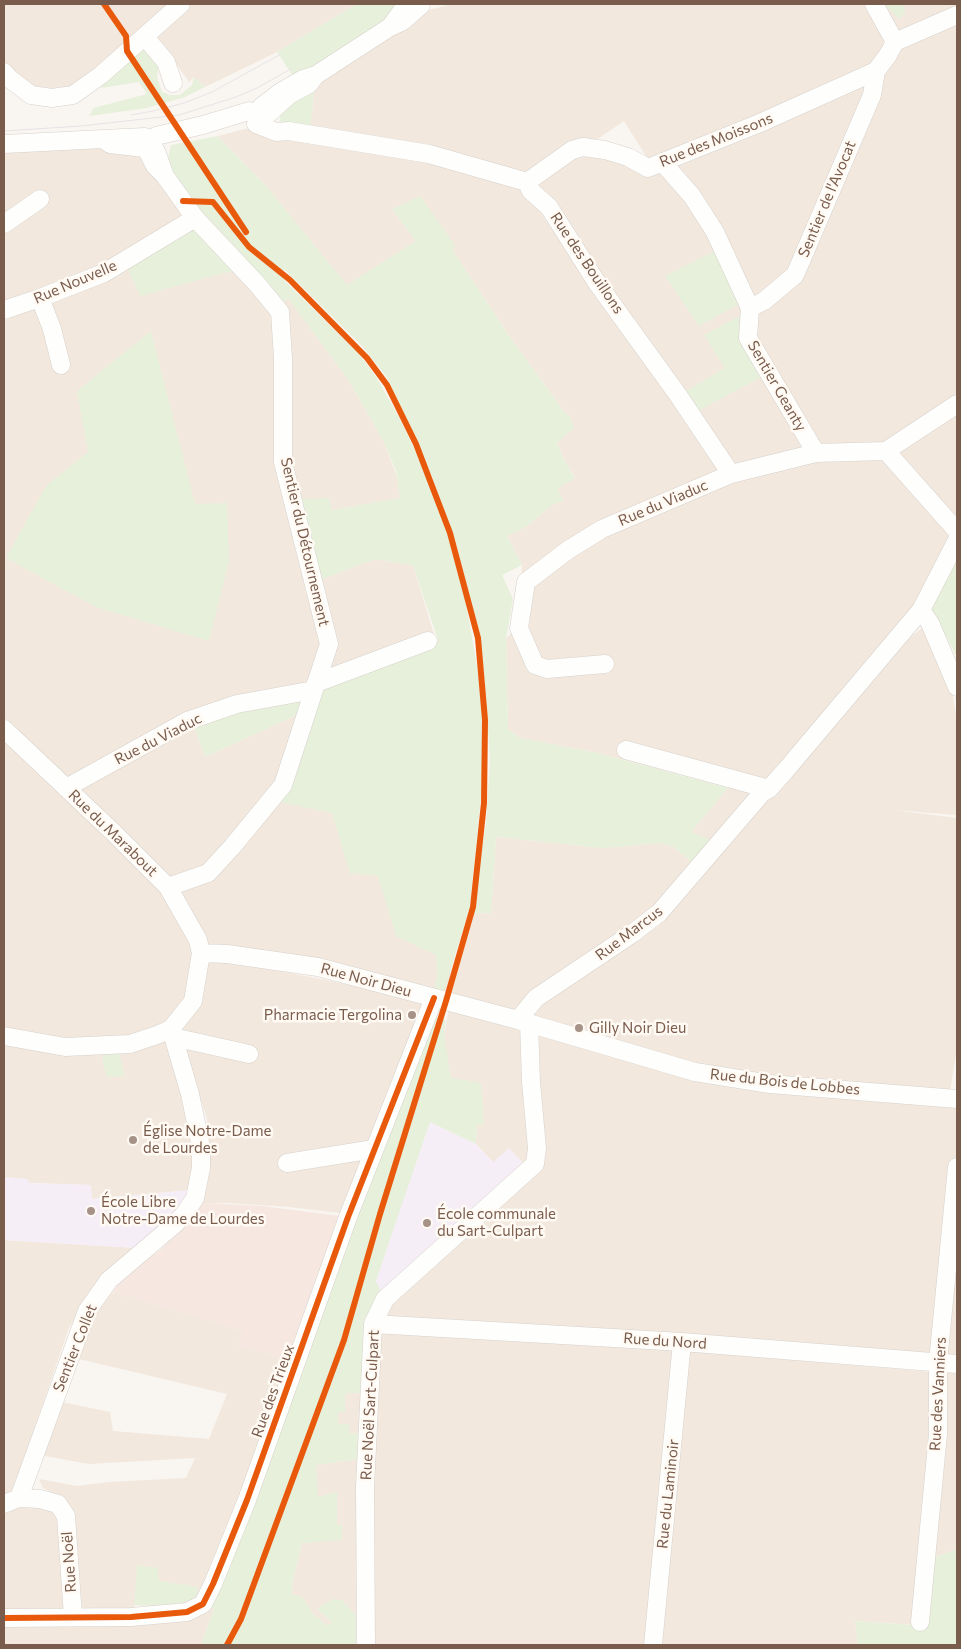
<!DOCTYPE html>
<meta charset="utf-8">
<style>
body{margin:0}
#map{position:relative;width:961px;height:1649px;overflow:hidden;background:#f9f5f0;font-family:Commissioner,sans-serif}
canvas{display:block}
.frame{position:absolute;inset:0;border:5px solid #7a5c4d;pointer-events:none}
</style>
<div id="map">
<canvas width="961" height="1649"></canvas>
<div class="frame"></div>
</div>
<script>
const c = document.querySelector('canvas').getContext('2d');
c.lineJoin = 'round';
function paint(path, color) {
  c.fillStyle = color;
  c.fill(path, 'evenodd');
}
function shape(rows) {
  const path = new Path2D();
  for (const r of rows) {
    path.moveTo(r[0], r[1]);
    for (let i = 2; i < r.length; i += 2) path.lineTo(r[i], r[i + 1]);
  }
  return path;
}
function stroke(path, color, width, dash) {
  c.strokeStyle = color;
  c.lineWidth = width;
  c.lineCap = dash ? 'butt' : 'round';
  c.setLineDash(dash || []);
  c.stroke(path);
}
function label(font, color, halo, rows, align = 'center') {
  c.font = font + ' Commissioner,sans-serif';
  c.lineWidth = 5;
  c.setLineDash([]);
  c.textBaseline = 'middle';
  c.strokeStyle = halo;
  c.fillStyle = color;
  for (const [text, x, y, turn = 0] of rows) {
    c.save();
    c.translate(x, y);
    c.rotate((+turn || 0) * Math.PI / 180);
    c.textAlign = isNaN(turn) ? turn : align;
    if (halo) c.strokeText(text, 0, 0);
    c.fillText(text, 0, 0);
    c.restore();
  }
}
const residential = shape([
 [4,4,174,4,67,91,45,97,4,67],
 [188,4,357,4,277,52,205,87,194,77,189,82,168,52,153,35],
 [453,4,866,4,887,43,877,62,791,106,649,161,624,121,590,144,524,176,310,128,316,75,429,10],
 [881,4,957,4,957,10,897,33],
 [957,22,957,398,891,444,823,447,753,332,759,311,794,284,888,59,905,42],
 [866,81,868,92,787,282,756,302,744,340,810,447,732,468,531,191,577,150,649,173],
 [249,128,452,164,525,191,610,309,737,476,812,457,883,451,951,529,948,542,898,637,712,842,691,832,728,787,598,753,520,738,508,729,506,638,513,632,521,579,522,565,507,536,527,526,552,505,563,500,556,489,575,477,564,460,557,443,570,416,565,413,507,333,453,251,392,209,416,241,347,286,265,185,218,136],
 [93,144,144,157,183,215,79,279,4,308,4,149],
 [126,265,224,273,236,271,287,323,284,302,288,297,349,381,383,440,396,474,401,498,332,510,323,579,375,559,413,565,436,641,316,683,200,713,71,780,4,722,4,321],
 [957,410,957,523,893,452],
 [923,627,950,676,957,723,957,815,893,810,957,818,957,1048,950,1092,778,1080,700,1067,536,1022,531,1012,554,991,658,926,707,865,768,795,779,796,770,793,889,655],
 [441,640,470,906,451,968,446,1001,243,956,203,942,174,896,278,802,325,687],
 [303,712,285,778,218,862,171,882,77,788,167,739,195,729,205,757],
 [4,734,154,878,201,953,181,1016,136,1035,70,1041,4,1027],
 [496,837,603,848,659,843,674,847,694,864,648,918,520,1012,447,996,465,944,471,914,491,913],
 [208,957,433,1001,349,1214,289,1207,228,1203,191,1204,208,1178,207,1118,179,1038],
 [449,1008,529,1027,530,1138,526,1166,493,1162,476,1144,477,1123,483,1125,451,1079,446,1056,444,1035],
 [536,1032,620,1054,957,1105,957,1359,379,1325,389,1298,540,1164],
 [4,1038,71,1053,169,1038,181,1076,195,1175,191,1190,92,1199,90,1185,29,1183,27,1179,4,1177],
 [4,1240,137,1248,103,1277,69,1328,34,1429,15,1489,4,1495],
 [113,1292,244,1331,237,1346,267,1353,287,1362,260,1465,195,1604,135,1605,133,1613,83,1614,72,1511,63,1498,43,1488,39,1479,77,1486,109,1482,186,1478,195,1458,89,1464,39,1455,62,1402,110,1412,113,1431,209,1439,227,1394,79,1359,94,1312],
 [377,1329,675,1347,651,1645,370,1645],
 [687,1351,932,1372,929,1470,914,1625,855,1621,858,1645,654,1645],
 [948,1363,957,1364,957,1548,953,1551,935,1557],
 [345,1393,363,1393,360,1434,349,1433,338,1424,338,1412,345,1411],
 [359,1459,360,1550,356,1616,342,1600,317,1609,332,1622,328,1626,313,1614,302,1597,291,1594,293,1585,292,1584,302,1543,342,1539,337,1525,337,1493,317,1497,316,1465],
 [28,1501,63,1505,69,1613,4,1611,4,1510],
 [203,1604,214,1609,201,1645,4,1645,4,1619]
]);
const commercial = shape([
 [201,1203,262,1206,348,1217,287,1362,267,1353,236,1346,243,1331,113,1292,122,1277,162,1249]
]);
const education = shape([
 [430,1122,476,1144,493,1162,509,1148,526,1166,381,1292,375,1281],
 [4,1177,28,1179,29,1183,91,1185,92,1199,191,1190,175,1216,137,1248,4,1240]
]);
const green = shape([
 [357,4,397,4,396,14,284,86,293,76,277,52],
 [884,4,904,4,905,12,899,19],
 [146,47,159,63,157,77,162,92,170,95,180,95,192,85,194,77,205,87,185,97,147,108,89,116,94,108,147,94,139,82,101,88,107,79,138,48],
 [315,86,310,128,279,126,281,108],
 [218,136,265,185,347,285,416,241,392,209,420,196,455,245,453,251,507,333,565,413,570,416,574,428,557,443,564,460,575,478,557,489,564,500,552,505,527,526,507,536,522,565,502,575,513,599,506,638,508,729,520,738,598,753,728,788,691,832,711,840,694,864,674,847,659,843,603,848,496,837,491,913,471,914,486,825,490,761,487,709,481,642,457,546,433,479,386,376,362,346,284,269,284,280,360,355,376,377,400,419,421,463,445,525,464,593,477,666,483,722,481,797,470,906,443,994,434,991,437,976,436,955,396,936,378,876,350,873,332,813,278,802,318,693,329,683,357,671,439,643,413,565,375,559,323,579,297,499,329,498,332,510,400,498,396,471,383,440,349,381,288,298,284,302,202,217,168,166,168,159,171,145],
 [196,228,236,271,224,273,140,296,126,265],
 [719,249,741,303,699,326,665,276],
 [740,316,744,340,765,375,694,413,681,394,725,368,704,335],
 [151,331,195,504,227,503,229,561,209,641,96,607,6,558,46,486,88,452,77,391],
 [957,555,957,657,930,607],
 [291,701,306,702,303,712,205,757,195,729,206,720],
 [434,1016,446,1020,444,1035,451,1078,481,1083,484,1125,477,1124,476,1144,430,1122,376,1281,381,1292,365,1318,362,1376,363,1393,345,1393,345,1412,338,1412,338,1424,349,1424,349,1433,360,1434,359,1459,316,1465,318,1497,337,1492,337,1525,342,1525,342,1540,302,1543,292,1584,293,1585,291,1594,302,1597,313,1614,328,1626,332,1622,317,1609,333,1599,342,1600,356,1616,356,1645,201,1645,214,1609,208,1606,289,1383],
 [119,1050,124,1076,107,1077,103,1064,102,1052],
 [957,1548,957,1645,858,1645,855,1621,924,1626,935,1557,953,1551],
 [137,1565,158,1568,159,1581,198,1587,196,1601,156,1606,134,1605]
]);
const minor = shape([
 [407,4,390,27,403,21,421,5],
 [874,4,895,42],
 [145,37,166,62,173,83],
 [895,42,957,15],
 [4,72,10,79,31,95,52,98,73,95,101,75,181,4],
 [316,75,390,27],
 [261,107,279,93,303,79,316,75,309,84,289,95,267,115],
 [256,124,276,132,289,131,429,154,527,182,531,191,549,207,597,283,678,395,731,474],
 [156,136,203,125,249,111],
 [4,144,103,139],
 [144,148,110,144,103,139,145,137],
 [148,152,155,166,165,176,156,151],
 [662,162,692,196,715,232,750,308,748,338,816,453],
 [165,176,195,218,257,284,280,312,283,358,283,462,329,644,283,785,232,847,208,873,168,887],
 [527,182,572,150,583,147,605,150,628,157,648,168,760,123,876,71,888,55,895,42],
 [4,224,40,199],
 [40,298,52,329,61,365],
 [750,308,764,301,795,275,872,95,876,71],
 [4,310,40,298,104,273,195,218],
 [886,451,957,531],
 [921,610,930,623,957,687],
 [605,664,547,669,535,665,519,628,526,582,568,550,602,529,731,474,816,453,886,451,957,404],
 [316,683,428,641],
 [4,729,114,833,168,887,198,940,201,953,193,1001,171,1029,157,1035,130,1044,65,1047,4,1036],
 [626,750,769,789],
 [66,788,187,721,237,704,314,690],
 [201,953,227,954,318,967,518,1020,695,1072,770,1084,957,1099],
 [518,1020,536,998,633,933,659,913,762,793,769,789,785,771,921,610,957,540],
 [173,1037,249,1054],
 [287,1163,374,1149],
 [373,1324,682,1342,957,1364],
 [19,1498,87,1311,109,1280,175,1224,185,1213,195,1198,201,1168,201,1147,190,1094,171,1029],
 [4,1504,19,1498,40,1499,58,1504,66,1516,73,1617],
 [4,1618,131,1617,187,1612,203,1604,213,1584,247,1500,348,1217,434,998],
 [920,1622,938,1434,938,1362,957,1167],
 [366,1645,365,1487,373,1324,385,1299,535,1164,537,1148,531,1082,529,1023],
 [653,1645,682,1342]
]);
const tram = shape([
 [131,115,153,111,184,103,212,92,281,54],
 [4,131,81,126,179,115,236,97,257,88,291,69]
]);
const cycleway = shape([
 [104,4,126,36,127,51,246,232],
 [183,201,213,202,249,247,290,280,367,358,387,385,416,444,450,533,478,638,485,720,484,803,473,907,446,1001,380,1214,344,1340,241,1619,227,1645],
 [4,1618,131,1617,187,1612,203,1604,213,1584,247,1500,348,1217,434,998]
]);
const markers = [
 [412,1015,5,"#a69286"],
 [579,1028,5,"#a69286"],
 [133,1140,5,"#a69286"],
 [91,1211,5,"#a69286"],
 [427,1223,5,"#a69286"]
];
const streetNames = [
 ["Rue des Moissons",716,140,-22],
 ["Sentier de l'Avocat",827,199,-67],
 ["Rue des Bouillons",587,263,56],
 ["Rue Nouvelle",75,282,-23],
 ["Sentier Geanty",777,386,60],
 ["Rue du Viaduc",663,503,-23],
 ["Sentier du Détournement",305,542,77],
 ["Rue du Viaduc",158,739,-27],
 ["Rue du Marabout",113,833,44],
 ["Rue Marcus",629,933,-37],
 ["Rue Noir Dieu",366,980,15],
 ["Rue du Bois de Lobbes",785,1082,6],
 ["Rue du Nord",665,1341,4],
 ["Sentier Collet",75,1348,-68],
 ["Rue des Trieux",273,1391,-70],
 ["Rue des Vanniers",938,1394,-87],
 ["Rue Noël Sart-Culpart",370,1405,-87],
 ["Rue du Laminoir",668,1494,-84],
 ["Rue Noël",69,1562,-94]
];
const poiNames = [
 ["Pharmacie Tergolina",402,1015,"right"],
 ["Gilly Noir Dieu",589,1028],
 ["Église Notre-Dame",143,1131],
 ["de Lourdes",143,1148],
 ["École Libre",101,1202],
 ["Notre-Dame de Lourdes",101,1219],
 ["École communale",437,1214],
 ["du Sart-Culpart",437,1231]
];
paint(residential, '#f2e8de');
paint(commercial, '#f6e8e1');
paint(education, '#f6eef6');
paint(green, '#e7f0db');
stroke(minor, '#d7d1cb', 19);
stroke(minor, '#fefefd', 18);
stroke(tram, '#e6e3e7', 1);
stroke(cycleway, '#e8590c', 6);
for (const [x, y, r, color] of markers) {
  const dot = new Path2D();
  dot.arc(x, y, r, 0, 2 * Math.PI);
  c.fillStyle = color;
  c.fill(dot);
  stroke(dot, '#fffaf3', 2);
}
label('15px', '#7a5c4d', '#fffaf3', streetNames);
label('15px', '#7a5c4d', '#fffaf3', poiNames, 'left');
</script>
